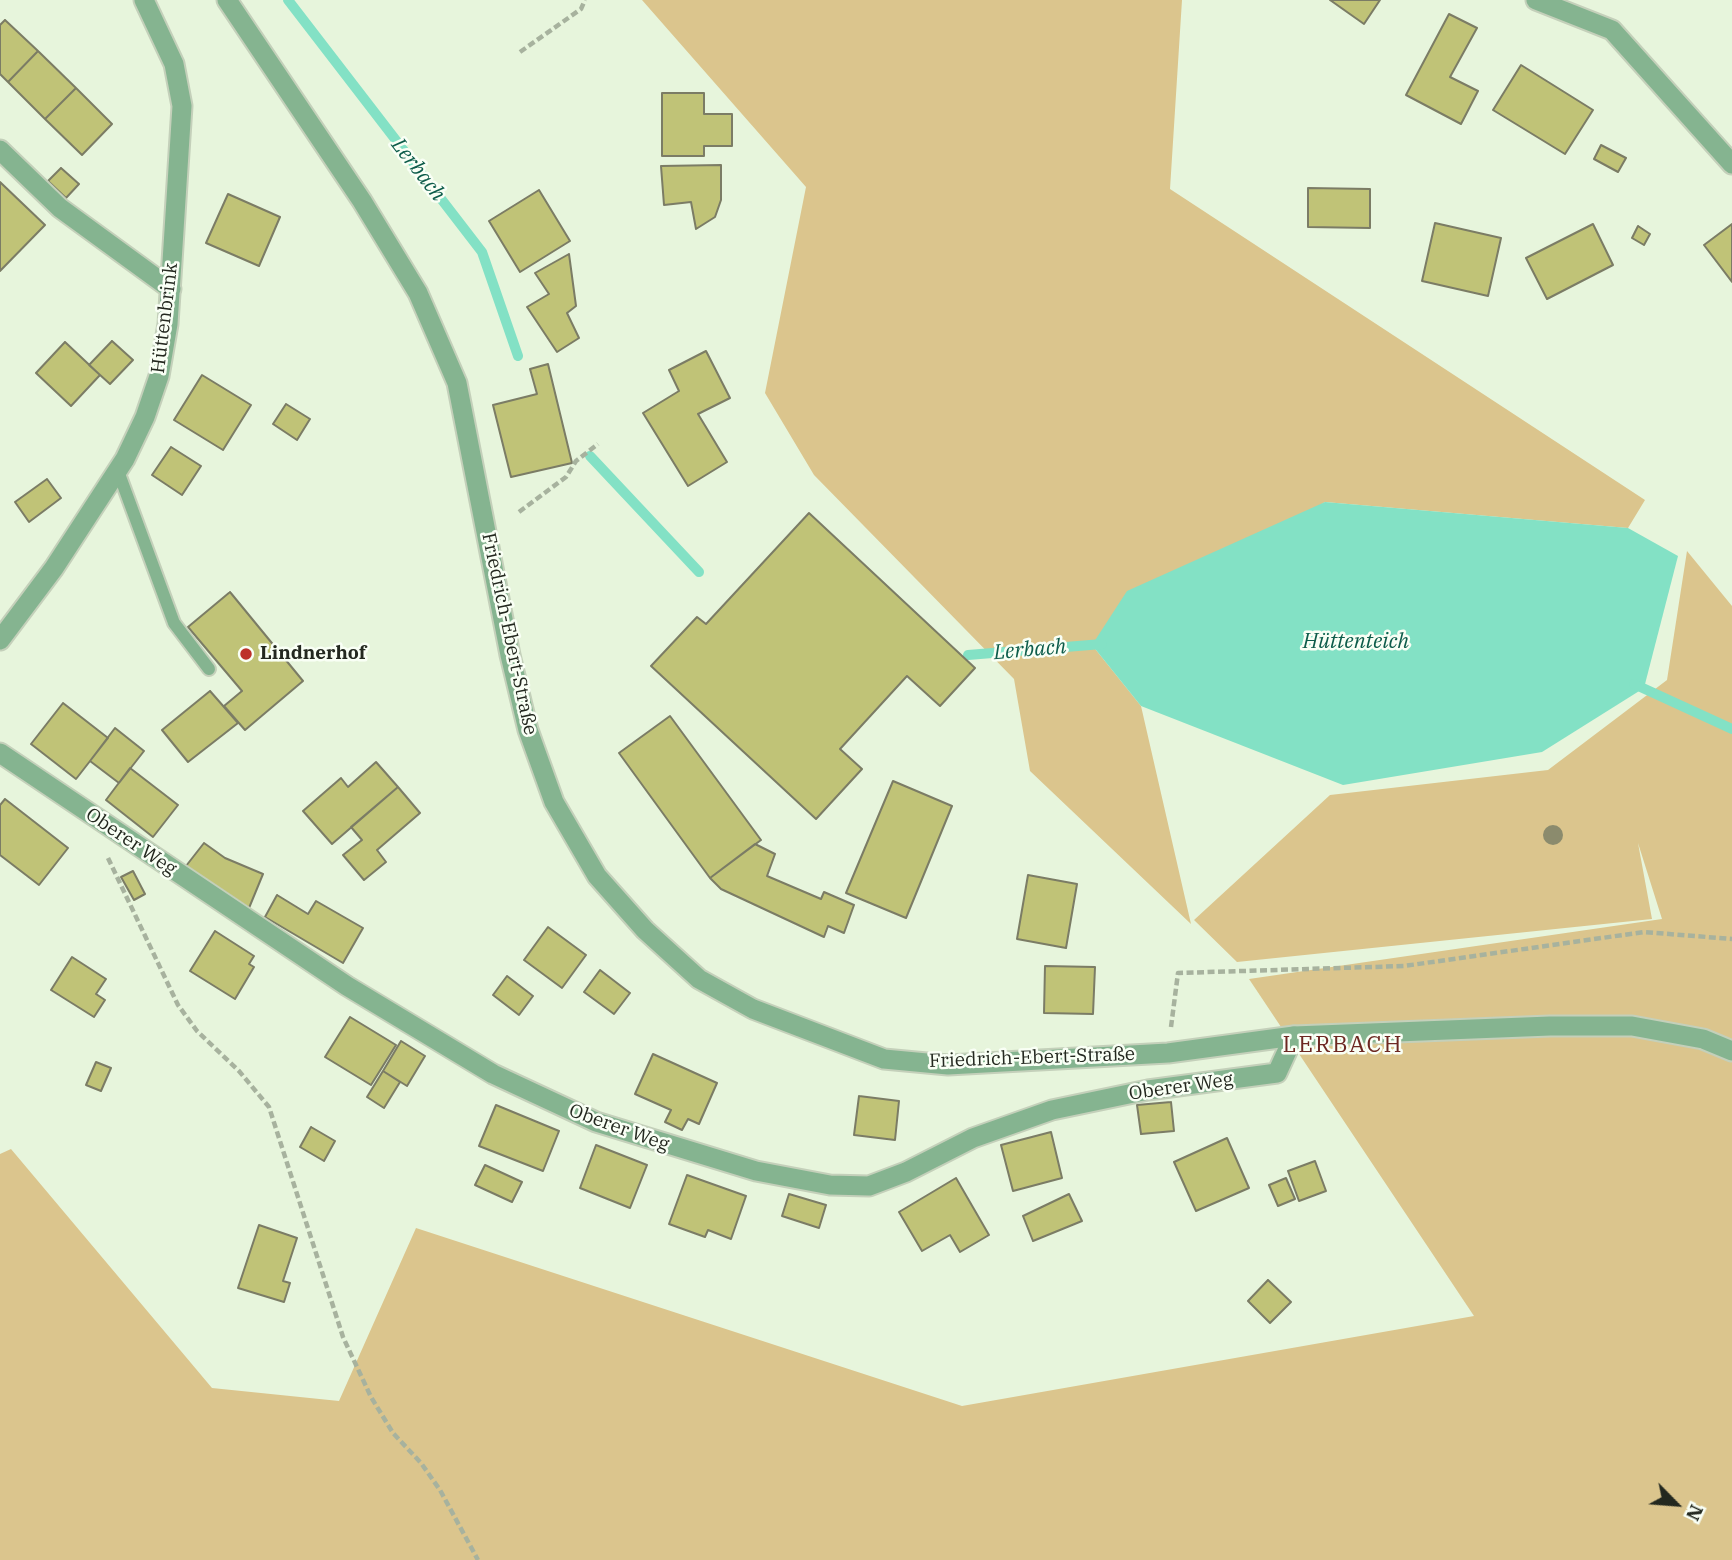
<!DOCTYPE html>
<meta charset="utf-8">
<style>
body{margin:0}
#map{position:relative;width:1732px;height:1560px;overflow:hidden;background:#e7f5dc;font-family:"IBM Plex Serif",serif}
canvas{display:block}
.north{position:absolute;left:1641px;top:1469px;width:70px;height:70px;-webkit-text-stroke:5px #f9fff5;paint-order:stroke;rotate:115deg;font-size:19px;font-weight:700;line-height:28px;text-align:center;color:#23281f}
.north::after{content:'';display:block;margin:auto;width:24px;height:32px;background:#23281f;clip-path:polygon(50% 0,100% 100%,50% 72%,0 100%)}
</style>
<div id="map">
<canvas width="1732" height="1560"></canvas>
<div class="north">N</div>
</div>
<script>
const c = document.querySelector('canvas').getContext('2d');
c.lineJoin = 'round';
function paint(path, color) {
  c.fillStyle = color;
  c.fill(path, 'evenodd');
}
function shape(rows) {
  const path = new Path2D();
  for (const r of rows) {
    path.moveTo(r[0], r[1]);
    for (let i = 2; i < r.length; i += 2) path.lineTo(r[i], r[i + 1]);
  }
  return path;
}
function stroke(path, color, width, dash) {
  c.strokeStyle = color;
  c.lineWidth = width;
  c.lineCap = dash ? 'butt' : 'round';
  c.setLineDash(dash || []);
  c.stroke(path);
}
function label(font, color, halo, rows, align = 'center') {
  c.font = font + ' "IBM Plex Serif",serif';
  c.lineWidth = 5;
  c.setLineDash([]);
  c.textBaseline = 'middle';
  c.strokeStyle = halo;
  c.fillStyle = color;
  for (const [text, x, y, turn = 0] of rows) {
    c.save();
    c.translate(x, y);
    c.rotate((+turn || 0) * Math.PI / 180);
    c.textAlign = isNaN(turn) ? turn : align;
    if (halo) c.strokeText(text, 0, 0);
    c.fillText(text, 0, 0);
    c.restore();
  }
}
const green = shape([
 [642,0,1182,0,1170,189,1645,500,1628,528,1325,502,1092,645,1141,706,1191,924,1030,771,1014,679,814,475,765,393,806,187],
 [1687,551,1732,606,1732,1560,0,1560,0,1154,11,1149,212,1388,339,1401,416,1228,962,1406,1474,1316,1249,979,1662,919,1638,843,1652,919,1237,962,1194,920,1330,795,1548,770,1667,680]
]);
const water = shape([
 [1325,502,1628,528,1678,556,1644,688,1542,752,1343,785,1141,706,1092,645,1127,591]
]);
const stream = shape([
 [288,0,482,252,518,356],
 [590,456,699,572],
 [968,655,1102,644],
 [1634,684,1732,729]
]);
const building = shape([
 [1330,0,1380,0,1364,24,1330,0],
 [1449,14,1477,28,1450,77,1478,91,1461,124,1406,95,1449,14],
 [5,20,38,51,8,82,0,74,0,25,5,20],
 [38,51,76,88,45,119,8,82,38,51],
 [1521,65,1593,110,1565,154,1493,110,1521,65],
 [76,88,112,124,82,155,45,119,76,88],
 [662,93,704,93,704,114,732,114,732,146,704,146,704,156,662,156,662,93],
 [1601,145,1626,158,1618,172,1594,159,1601,145],
 [721,165,721,200,715,217,696,229,691,202,664,205,661,166,721,165],
 [61,168,79,184,66,198,48,181,61,168],
 [0,182,45,225,0,271,0,182],
 [1308,188,1370,189,1370,228,1308,227,1308,188],
 [539,190,570,241,520,272,489,221,539,190],
 [228,194,280,217,259,266,206,243,228,194],
 [1435,223,1501,238,1488,296,1422,281,1435,223],
 [1593,224,1613,265,1547,299,1526,258,1593,224],
 [1732,224,1732,282,1704,245,1732,224],
 [1638,226,1650,234,1644,245,1632,238,1638,226],
 [569,254,576,306,567,313,579,338,557,352,527,307,549,294,535,273,569,254],
 [112,341,133,360,110,384,89,365,112,341],
 [65,342,100,375,71,406,36,373,65,342],
 [706,351,730,398,698,414,727,462,688,486,643,413,679,391,669,370,706,351],
 [548,364,572,463,511,477,493,405,537,394,530,369,548,364],
 [202,375,251,405,223,450,174,420,202,375],
 [286,404,310,419,297,440,273,424,286,404],
 [171,447,201,466,182,495,152,475,171,447],
 [47,479,61,498,29,522,15,502,47,479],
 [809,513,975,668,940,706,907,676,840,749,862,769,816,819,651,666,697,617,706,624,809,513],
 [230,592,303,681,245,730,224,706,242,691,188,627,230,592],
 [210,691,238,723,188,762,162,730,210,691],
 [63,703,108,738,76,779,31,744,63,703],
 [670,716,761,840,710,878,619,753,670,716],
 [115,728,144,751,119,783,90,761,115,728],
 [376,762,398,787,332,844,303,811,341,778,348,787,376,762],
 [130,768,178,805,153,837,106,800,130,768],
 [893,781,952,806,906,918,846,893,893,781],
 [398,787,420,813,377,850,386,862,364,880,343,855,362,840,351,827,398,787],
 [5,799,68,848,39,885,0,855,0,805,5,799],
 [204,843,225,858,263,874,249,908,186,866,204,843],
 [755,844,775,854,767,876,821,899,824,892,854,905,844,933,828,926,824,937,721,889,710,878,755,844],
 [133,871,145,894,134,900,121,877,133,871],
 [1028,875,1077,884,1066,948,1017,939,1028,875],
 [277,895,308,914,316,901,363,928,343,963,265,917,277,895],
 [548,927,586,955,562,988,524,960,548,927],
 [215,931,254,956,249,964,254,967,235,999,190,971,215,931],
 [72,957,106,979,96,994,105,1000,94,1017,51,990,72,957],
 [1045,966,1095,967,1093,1014,1044,1013,1045,966],
 [600,970,630,993,614,1014,584,992,600,970],
 [507,976,533,996,519,1015,493,995,507,976],
 [350,1017,396,1045,371,1085,325,1057,350,1017],
 [401,1041,425,1056,407,1086,383,1071,401,1041],
 [653,1054,717,1083,699,1124,688,1119,682,1130,665,1122,671,1110,635,1094,653,1054],
 [96,1062,111,1068,101,1091,86,1085,96,1062],
 [383,1071,400,1082,384,1108,367,1097,383,1071],
 [859,1096,899,1101,895,1140,854,1135,859,1096],
 [1171,1102,1174,1131,1141,1134,1137,1105,1171,1102],
 [496,1105,559,1131,543,1171,479,1146,496,1105],
 [311,1127,335,1141,324,1161,300,1147,311,1127],
 [1051,1132,1062,1178,1013,1191,1001,1145,1051,1132],
 [1227,1138,1249,1188,1196,1211,1174,1162,1227,1138],
 [596,1145,647,1165,630,1208,580,1188,596,1145],
 [1315,1161,1326,1191,1299,1201,1288,1171,1315,1161],
 [485,1165,522,1182,512,1202,475,1185,485,1165],
 [687,1175,746,1196,731,1239,708,1230,705,1237,669,1224,687,1175],
 [956,1178,989,1235,960,1252,950,1235,922,1251,899,1212,956,1178],
 [1286,1178,1295,1199,1278,1206,1269,1185,1286,1178],
 [789,1194,826,1205,819,1228,782,1216,789,1194],
 [1069,1194,1082,1221,1033,1241,1023,1216,1069,1194],
 [259,1225,297,1238,283,1281,290,1283,284,1302,238,1288,259,1225],
 [1268,1280,1291,1302,1270,1323,1248,1301,1268,1280]
]);
const path = shape([
 [520,52,581,9,585,0],
 [519,512,566,477,576,461,598,444],
 [108,858,178,1005,197,1031,239,1071,269,1107,343,1337,371,1397,393,1433,421,1463,440,1490,478,1560],
 [1171,1027,1178,973,1404,966,1644,932,1732,939]
]);
const service = shape([
 [118,471,174,623,209,669]
]);
const minor = shape([
 [1536,0,1612,30,1732,164],
 [0,150,60,208,171,289],
 [0,640,54,568,125,459,145,417,159,376,168,324,182,106,174,64,144,0],
 [0,753,347,986,493,1074,596,1122,756,1171,830,1185,869,1186,906,1172,973,1138,1052,1110,1148,1090,1277,1073,1294,1036]
]);
const tertiary = shape([
 [227,0,362,201,418,293,457,383,510,655,528,730,554,802,597,876,645,930,699,979,753,1009,884,1059,948,1065,1168,1053,1294,1036,1550,1026,1632,1026,1703,1039,1732,1051]
]);
const trees = [
 [1553,835]
];
const markers = [
 [246,654,7,"#bd2f29"]
];
const streetNames = [
 ["Hüttenbrink",165,318,-83],
 ["Friedrich-Ebert-Straße",509,634,78],
 ["Oberer Weg",131,842,34],
 ["Friedrich-Ebert-Straße",1032,1058,-2],
 ["Oberer Weg",1181,1087,-8],
 ["Oberer Weg",619,1128,20]
];
const poiNames = [
 ["Lindnerhof",260,654]
];
const waterNames = [
 ["Lerbach",418,170,52],
 ["Hüttenteich",1356,642],
 ["Lerbach",1030,650,-5]
];
const quarterNames = [
 ["LERBACH",1343,1045]
];
paint(green, '#dbc58d');
paint(water, '#83e1c5');
stroke(stream, '#83e1c5', 10);
paint(building, '#c0c377');
stroke(building, '#7b7c65', 2);
stroke(service, '#c4d0ba', 16);
stroke(minor, '#c4d0ba', 23);
stroke(tertiary, '#c4d0ba', 23);
stroke(path, '#a7b29e', 4.5, [7, 3.5]);
stroke(service, '#85b490', 12);
stroke(minor, '#85b490', 19);
stroke(tertiary, '#85b490', 19);
c.fillStyle = '#8b8b6d';
for (const [x, y] of trees) {
  c.beginPath();
  c.arc(x, y, 10, 0, 2 * Math.PI);
  c.fill();
}
for (const [x, y, r, color] of markers) {
  const dot = new Path2D();
  dot.arc(x, y, r, 0, 2 * Math.PI);
  c.fillStyle = color;
  c.fill(dot);
  stroke(dot, '#f9fff5', 2.5);
}
label('19px', '#23281f', '#f9fff5', streetNames);
label('bold 19px', '#23281f', '#f9fff5', poiNames, 'left');
label('italic 21px', '#0d5c4a', '#f9fff5', waterNames);
c.letterSpacing = '2px';
label('23px', '#6d2822', '#f9fff5', quarterNames);
c.letterSpacing = '0px';
</script>
